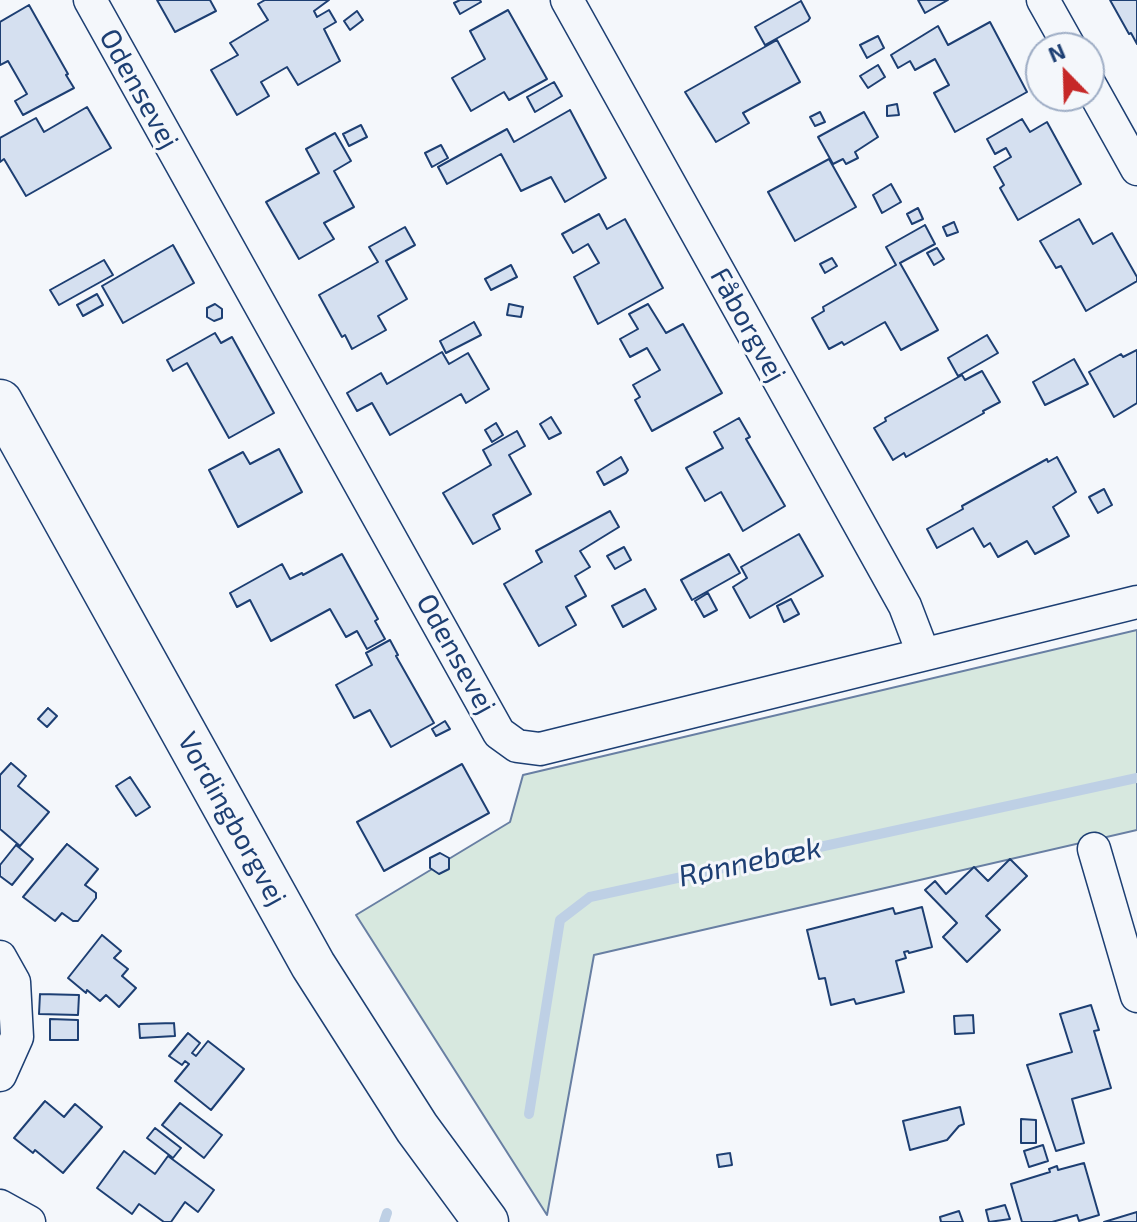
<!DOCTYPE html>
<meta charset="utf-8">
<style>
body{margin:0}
#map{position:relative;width:1137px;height:1222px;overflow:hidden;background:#f4f7fb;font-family:"Exo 2",sans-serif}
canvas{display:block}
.north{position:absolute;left:1025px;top:32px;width:80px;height:80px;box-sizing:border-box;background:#f4f7fb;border:2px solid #9eadc5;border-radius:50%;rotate:337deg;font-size:22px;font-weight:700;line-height:32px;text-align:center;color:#1d3f73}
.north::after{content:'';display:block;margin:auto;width:28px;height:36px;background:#c62828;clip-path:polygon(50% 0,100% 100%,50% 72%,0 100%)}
</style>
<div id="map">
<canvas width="1137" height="1222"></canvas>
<div class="north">N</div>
</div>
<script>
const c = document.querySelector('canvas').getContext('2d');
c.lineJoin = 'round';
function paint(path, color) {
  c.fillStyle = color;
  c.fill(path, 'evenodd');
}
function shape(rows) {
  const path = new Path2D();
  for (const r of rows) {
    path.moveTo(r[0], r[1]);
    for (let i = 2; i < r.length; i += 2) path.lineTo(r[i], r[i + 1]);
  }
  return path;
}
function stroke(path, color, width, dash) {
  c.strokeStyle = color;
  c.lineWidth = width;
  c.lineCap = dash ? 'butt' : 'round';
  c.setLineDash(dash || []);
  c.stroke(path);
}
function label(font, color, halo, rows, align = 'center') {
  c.font = font + ' "Exo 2",sans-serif';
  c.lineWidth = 6;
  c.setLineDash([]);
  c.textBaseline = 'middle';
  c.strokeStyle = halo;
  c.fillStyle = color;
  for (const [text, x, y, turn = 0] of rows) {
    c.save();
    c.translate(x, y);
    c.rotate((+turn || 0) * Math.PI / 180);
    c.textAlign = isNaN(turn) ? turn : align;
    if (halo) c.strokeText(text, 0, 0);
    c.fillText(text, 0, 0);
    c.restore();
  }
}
const green = shape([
 [1137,630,1137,830,594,955,547,1215,356,915,510,822,523,775,1137,630]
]);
const stream = shape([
 [529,1114,560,920,590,897,1137,778],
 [384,1222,387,1213]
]);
const building = shape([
 [157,0,210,0,216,11,175,32,157,0],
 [265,0,329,0,314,11,317,17,329,10,336,22,324,29,340,61,298,85,287,67,261,82,269,96,237,115,211,70,238,55,230,43,268,20,258,4,265,0],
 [460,0,480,0,481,2,460,14,454,3,460,0],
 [918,0,948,0,925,13,918,0],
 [1110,0,1137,0,1137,44,1131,33,1129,34,1110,0],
 [801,1,810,18,808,21,765,45,755,27,801,1],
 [29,5,68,74,66,75,74,88,23,115,15,101,27,94,8,61,0,65,0,22,29,5],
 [508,10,547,79,509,100,504,92,471,111,452,78,485,59,470,31,508,10],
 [357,11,363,20,350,30,344,21,357,11],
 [990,22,1027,92,955,132,934,93,949,85,935,59,915,70,910,61,898,68,891,55,938,26,948,45,990,22],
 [878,36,884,48,867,58,860,45,878,36],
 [777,40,800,82,743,113,749,123,716,142,685,92,777,40],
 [878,65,885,77,868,88,860,76,878,65],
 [554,82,562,96,535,112,527,97,554,82],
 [897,104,899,115,887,116,887,106,897,104],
 [87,107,111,148,26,196,4,159,0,162,0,138,36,118,44,132,87,107],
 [570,110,606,178,565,202,551,177,521,191,501,154,447,184,438,167,507,129,514,142,570,110],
 [820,112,825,122,815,126,810,117,820,112],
 [864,112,878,137,855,152,858,158,846,164,843,159,833,164,818,137,864,112],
 [1022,119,1030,132,1047,122,1081,184,1018,220,1000,188,1004,185,994,167,1011,157,1006,148,995,154,987,139,1022,119],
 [361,125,367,137,349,146,343,134,361,125],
 [335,133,351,161,334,171,354,207,324,223,334,239,299,259,266,202,319,173,306,149,335,133],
 [441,145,448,158,432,167,425,153,441,145],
 [829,159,856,207,795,241,768,192,829,159],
 [891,184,901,202,882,213,873,195,891,184],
 [918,208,923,219,912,224,907,214,918,208],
 [599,214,607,229,625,219,663,288,598,324,574,277,599,263,588,244,573,253,562,234,599,214],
 [1079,219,1093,244,1112,233,1137,277,1137,281,1086,311,1061,266,1056,268,1040,241,1079,219],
 [954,222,958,232,947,236,943,227,954,222],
 [925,225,935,244,900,263,938,330,901,350,885,322,844,345,842,342,829,349,812,318,824,311,823,307,896,265,886,247,925,225],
 [405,227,415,245,386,261,407,299,378,316,386,330,352,349,345,335,342,337,319,295,378,262,369,247,405,227],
 [173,245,194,283,123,323,102,286,173,245],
 [937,248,944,259,934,265,927,253,937,248],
 [832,258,837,266,825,273,820,264,832,258],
 [104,260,113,275,59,305,50,290,104,260],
 [511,265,517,277,491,290,485,279,511,265],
 [97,294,103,305,83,316,77,305,97,294],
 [215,304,222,309,222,318,214,321,207,317,207,308,215,304],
 [509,304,523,307,521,317,507,315,509,304],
 [648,304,666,333,683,324,722,393,652,431,635,400,640,397,633,385,660,370,647,348,630,357,620,339,638,329,629,314,648,304],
 [474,322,481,335,446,353,440,341,474,322],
 [215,333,221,343,232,337,274,413,229,438,187,363,173,371,167,360,215,333],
 [987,335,998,353,958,376,948,358,987,335],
 [1137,350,1137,403,1114,417,1089,372,1121,354,1123,357,1137,350],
 [442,352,449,364,468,353,489,389,466,403,461,394,390,435,372,403,357,411,347,393,381,373,387,384,442,352],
 [1074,359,1088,384,1045,405,1033,382,1074,359],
 [982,371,1000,402,983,411,984,413,906,457,904,453,893,460,874,428,886,421,885,418,962,375,965,380,982,371],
 [551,417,561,433,549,439,540,424,551,417],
 [739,418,750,437,746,439,785,506,743,531,721,492,705,501,686,468,723,448,714,432,739,418],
 [496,423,503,435,492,442,485,430,496,423],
 [517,431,525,446,509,455,531,494,493,515,500,529,473,544,443,493,491,465,483,450,517,431],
 [279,449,302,492,238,527,209,470,243,452,250,464,279,449],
 [621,457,628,470,626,473,604,485,597,472,621,457],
 [1057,457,1076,492,1053,507,1069,536,1035,554,1027,541,998,557,990,543,984,547,973,528,937,548,927,529,963,509,962,506,1047,459,1048,462,1057,457],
 [1104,489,1112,505,1098,513,1089,497,1104,489],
 [610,511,619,527,580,551,590,567,575,576,586,596,566,607,576,625,539,646,504,584,542,562,536,551,610,511],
 [799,534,823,576,750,618,733,587,747,578,741,567,799,534],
 [624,547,631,560,615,569,607,556,624,547],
 [342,554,378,619,375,621,385,639,367,649,357,631,346,637,330,609,271,641,250,600,237,607,230,593,282,564,290,579,302,573,303,575,342,554],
 [729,554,740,573,692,600,681,580,729,554],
 [645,589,656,609,623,627,612,606,645,589],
 [708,593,717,610,704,617,695,601,708,593],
 [791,599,799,614,784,622,777,606,791,599],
 [390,640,398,655,396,656,434,723,391,747,370,710,354,718,336,685,372,665,366,653,390,640],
 [48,708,57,716,47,727,38,719,48,708],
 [445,721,450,729,436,736,432,729,445,721],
 [11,763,26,776,18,786,49,812,20,846,0,829,0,775,11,763],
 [462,764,489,813,384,871,357,822,462,764],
 [130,777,150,807,136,816,116,786,130,777],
 [67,844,98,869,85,885,96,893,96,898,78,921,73,921,62,913,55,921,23,897,67,844],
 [16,845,33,859,12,885,0,876,0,865,16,845],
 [440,853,449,858,449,869,439,874,430,868,430,858,440,853],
 [1010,859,1027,876,986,916,1000,930,967,962,943,937,957,923,925,890,935,881,946,894,974,867,988,881,1010,859],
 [922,907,932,947,909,953,908,951,904,952,906,958,896,961,904,992,856,1004,854,999,831,1005,825,978,819,979,807,930,893,908,895,914,922,907],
 [102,935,121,951,114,958,128,969,122,976,136,988,119,1007,106,995,100,1001,87,990,86,993,68,978,102,935],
 [40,994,79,995,78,1015,39,1014,40,994],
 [1091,1005,1099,1030,1094,1031,1111,1088,1072,1099,1084,1143,1056,1151,1027,1065,1072,1052,1060,1014,1091,1005],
 [973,1015,974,1033,955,1034,954,1016,973,1015],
 [50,1019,78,1020,78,1040,50,1040,50,1019],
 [174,1023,175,1036,140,1038,139,1024,174,1023],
 [188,1033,200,1043,192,1053,196,1056,208,1041,244,1069,211,1110,175,1081,189,1064,185,1061,182,1065,169,1056,188,1033],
 [45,1101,64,1117,75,1104,102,1127,63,1173,35,1150,33,1153,14,1138,45,1101],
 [180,1103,222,1135,204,1158,162,1125,180,1103],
 [960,1107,964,1124,959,1126,947,1140,910,1150,903,1121,960,1107],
 [1021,1119,1036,1120,1036,1143,1021,1143,1021,1119],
 [155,1128,181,1148,173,1158,147,1138,155,1128],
 [1043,1145,1048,1161,1029,1167,1024,1151,1043,1145],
 [124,1151,155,1174,168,1156,214,1190,198,1212,185,1202,171,1222,164,1222,139,1204,132,1214,97,1188,124,1151],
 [730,1153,732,1165,719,1167,717,1155,730,1153],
 [1084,1163,1099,1215,1079,1221,1077,1215,1052,1222,1022,1222,1011,1184,1050,1172,1049,1169,1057,1166,1058,1170,1084,1163],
 [1005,1205,1010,1219,989,1222,986,1210,1005,1205],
 [959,1211,963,1222,941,1222,940,1217,959,1211],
 [1137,1212,1137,1222,1104,1222,1137,1212]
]);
const street = shape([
 [90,0,499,733,517,746,540,749,1137,602],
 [567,0,905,606,923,653],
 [1043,0,1070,48],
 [1089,83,1137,169],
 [1094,849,1137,996],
 [0,957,14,982,17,1037,0,1075],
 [0,1206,29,1222]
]);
const primary = shape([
 [0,402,313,965,417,1128,486,1222]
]);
const streetNames = [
 ["Odensevej",139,89,61],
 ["Fåborgvej",748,325,61],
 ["Odensevej",456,654,61],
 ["Vordingborgvej",232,819,61]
];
const waterNames = [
 ["Rønnebæk",750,862,-12]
];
paint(green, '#d7e8df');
stroke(green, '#687fa3', 2);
stroke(stream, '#bed0e5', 10);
paint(building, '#d5e0f0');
stroke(building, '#1d3f73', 2);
stroke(street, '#1d3f73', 35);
stroke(primary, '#1d3f73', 47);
stroke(street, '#f4f7fb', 32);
stroke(primary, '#f4f7fb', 44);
label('28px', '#1d3f73', '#f4f7fb', streetNames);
label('italic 30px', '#1d3f73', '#f4f7fb', waterNames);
</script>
